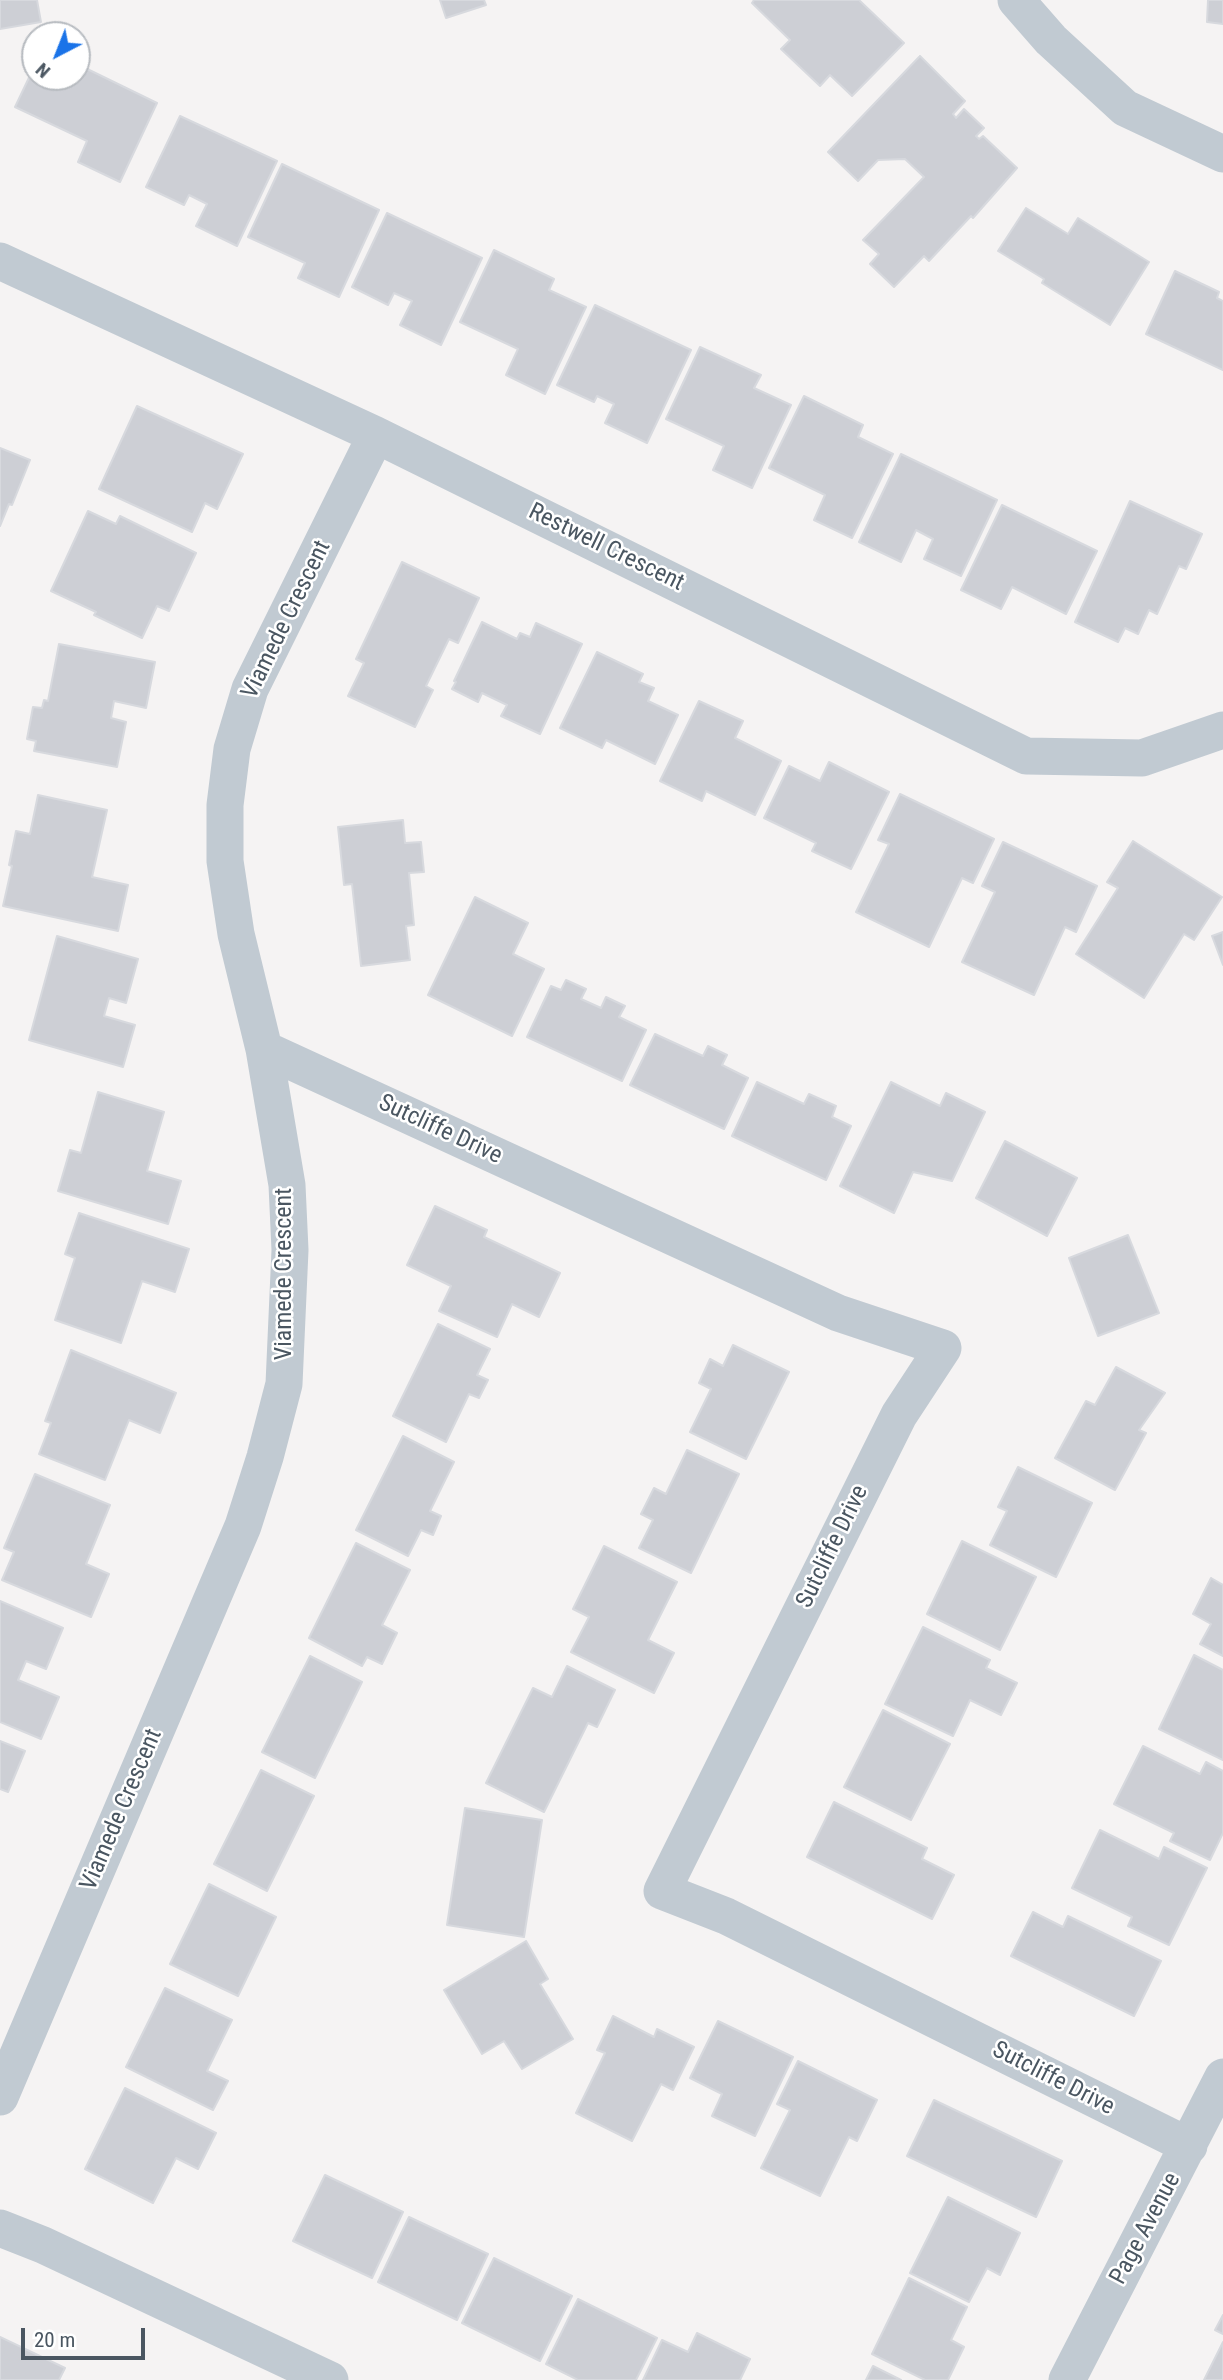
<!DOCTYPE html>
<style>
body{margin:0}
#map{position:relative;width:1223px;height:2380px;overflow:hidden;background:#f5f3f3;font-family:"Roboto Condensed",sans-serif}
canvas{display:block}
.north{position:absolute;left:21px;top:21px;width:70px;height:70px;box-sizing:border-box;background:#fff;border:2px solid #b7bbc0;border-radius:50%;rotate:222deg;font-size:19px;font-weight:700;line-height:28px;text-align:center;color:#4a5661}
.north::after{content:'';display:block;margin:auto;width:24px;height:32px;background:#1a73e8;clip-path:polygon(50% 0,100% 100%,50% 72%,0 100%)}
.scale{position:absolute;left:21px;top:2328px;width:124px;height:32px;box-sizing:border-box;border:4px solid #4a5661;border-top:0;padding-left:9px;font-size:21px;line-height:24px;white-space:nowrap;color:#4a5661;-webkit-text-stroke:5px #fff;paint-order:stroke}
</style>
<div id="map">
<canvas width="1223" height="2380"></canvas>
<div class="north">N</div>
<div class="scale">20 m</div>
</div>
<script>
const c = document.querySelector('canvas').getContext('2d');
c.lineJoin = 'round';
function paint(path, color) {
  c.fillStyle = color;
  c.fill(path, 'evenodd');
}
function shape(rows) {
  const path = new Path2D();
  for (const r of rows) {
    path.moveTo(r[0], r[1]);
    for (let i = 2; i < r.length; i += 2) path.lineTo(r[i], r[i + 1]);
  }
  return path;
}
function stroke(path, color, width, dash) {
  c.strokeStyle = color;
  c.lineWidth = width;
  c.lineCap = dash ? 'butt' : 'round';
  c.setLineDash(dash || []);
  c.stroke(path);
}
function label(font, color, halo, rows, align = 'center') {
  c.font = font + ' "Roboto Condensed",sans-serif';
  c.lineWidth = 5;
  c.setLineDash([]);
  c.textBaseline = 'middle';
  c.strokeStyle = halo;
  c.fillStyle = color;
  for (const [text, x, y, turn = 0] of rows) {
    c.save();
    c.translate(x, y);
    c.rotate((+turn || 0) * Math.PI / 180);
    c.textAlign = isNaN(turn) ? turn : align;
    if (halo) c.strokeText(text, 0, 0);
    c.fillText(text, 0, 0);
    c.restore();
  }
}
const building = shape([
 [0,0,37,0,41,22,0,29,0,0],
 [440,0,484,0,486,5,446,18,440,0],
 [754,0,859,0,904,43,852,96,830,75,820,86,781,49,790,40,752,3,754,0],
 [1208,0,1223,0,1223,24,1207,22,1208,0],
 [920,56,965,101,953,114,956,118,964,109,984,128,976,136,979,139,983,136,1017,168,973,218,971,216,929,261,924,256,894,287,870,264,879,254,863,240,924,177,905,159,878,160,858,181,828,152,920,56],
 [77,64,157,103,120,182,78,162,87,141,15,107,35,65,35,77,77,77,77,64],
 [180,116,277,161,237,246,196,226,207,204,189,195,184,205,146,187,180,116],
 [282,164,379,210,339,297,298,278,305,263,248,237,282,164],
 [1026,208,1068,234,1078,218,1149,262,1110,325,1042,283,1044,279,998,251,1026,208],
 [387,213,482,258,441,345,400,325,412,301,394,293,388,305,352,287,387,213],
 [494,250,554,279,549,290,586,307,545,394,506,375,518,349,460,322,494,250],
 [1175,271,1219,292,1217,298,1223,301,1223,370,1146,334,1175,271],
 [595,305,691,350,647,443,605,423,614,404,597,396,594,402,557,385,595,305],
 [700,347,761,375,754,388,791,405,752,488,713,470,724,446,666,419,700,347],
 [804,396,863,425,858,437,893,454,852,538,814,520,825,495,769,468,804,396],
 [137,406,243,454,217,509,205,503,192,532,99,489,137,406],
 [0,448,30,460,12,505,9,504,0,526,0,448],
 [901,454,997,500,961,576,924,559,933,539,916,530,901,562,859,542,901,454],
 [1130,501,1202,534,1186,569,1179,566,1157,614,1149,610,1138,634,1125,628,1118,642,1075,622,1130,501],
 [1002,505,1097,551,1066,614,1012,587,1001,609,961,590,1002,505],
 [88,511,116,524,120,516,196,553,169,611,157,606,142,638,94,615,96,612,51,591,88,511],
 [402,562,479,598,458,643,449,639,426,686,433,690,415,727,348,696,364,663,356,659,402,562],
 [482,622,517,639,520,633,530,637,536,623,582,644,540,734,501,716,507,705,482,693,478,702,452,689,456,682,454,681,482,622],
 [59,644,155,662,146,708,114,701,111,718,126,722,117,767,34,751,36,741,27,739,33,707,42,708,44,700,48,701,59,644],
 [597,652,643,674,639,682,654,688,648,701,678,715,655,764,606,740,602,748,560,728,597,652],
 [699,701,743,721,735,738,781,761,755,815,706,791,702,801,660,781,699,701],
 [829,762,889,792,851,869,812,851,816,843,764,818,789,766,820,781,829,762],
 [900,794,994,839,973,883,962,878,929,947,856,912,889,844,878,840,900,794],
 [38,795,107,810,92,877,128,885,118,931,3,906,12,866,9,865,16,831,30,834,38,795],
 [403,820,405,843,421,842,424,872,409,873,414,925,406,926,410,960,361,966,352,884,344,885,338,827,403,820],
 [1133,841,1222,897,1194,940,1184,934,1144,998,1076,954,1118,888,1107,882,1133,841],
 [1003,842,1097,886,1076,932,1065,927,1034,995,962,962,995,892,982,886,1003,842],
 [475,897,528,923,513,954,544,969,512,1036,428,995,475,897],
 [1223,932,1223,965,1212,936,1223,932],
 [57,936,138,959,126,1003,109,998,104,1016,135,1025,123,1067,29,1040,57,936],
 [566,980,586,989,581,999,601,1008,606,997,625,1006,619,1017,646,1030,622,1081,527,1037,551,986,561,990,566,980],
 [655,1034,703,1056,708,1046,727,1055,722,1065,748,1078,724,1129,630,1085,655,1034],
 [757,1082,804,1104,809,1094,836,1106,832,1117,851,1126,826,1180,732,1136,757,1082],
 [891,1082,940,1106,946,1093,985,1112,952,1181,913,1172,894,1213,840,1186,891,1082],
 [98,1092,164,1112,147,1171,181,1181,168,1224,58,1191,70,1150,81,1153,98,1092],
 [1005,1141,1077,1178,1047,1236,976,1198,1005,1141],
 [435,1206,487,1230,484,1237,560,1273,539,1317,512,1304,497,1337,439,1311,451,1286,407,1265,435,1206],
 [79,1213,189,1249,175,1292,142,1281,121,1343,55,1320,75,1258,65,1254,79,1213],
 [1128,1235,1159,1313,1098,1336,1069,1258,1128,1235],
 [438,1324,490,1349,477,1375,488,1380,479,1398,469,1394,446,1442,393,1416,438,1324],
 [733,1345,789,1372,746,1459,690,1432,711,1389,699,1383,710,1359,723,1366,733,1345],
 [71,1350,176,1393,160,1433,129,1420,105,1480,39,1454,51,1423,45,1421,71,1350],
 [1116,1367,1165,1393,1139,1430,1146,1433,1115,1490,1055,1458,1086,1401,1095,1405,1116,1367],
 [403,1436,454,1462,430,1511,441,1516,433,1535,421,1530,408,1556,356,1530,403,1436],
 [687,1450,739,1474,691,1573,639,1548,653,1520,641,1514,654,1488,666,1494,687,1450],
 [1018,1467,1092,1503,1056,1577,990,1545,1007,1511,998,1507,1018,1467],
 [35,1474,110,1505,86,1564,109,1574,91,1617,2,1580,14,1552,4,1548,35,1474],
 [962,1541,1036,1577,1000,1650,927,1614,962,1541],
 [356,1543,410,1570,382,1625,397,1633,382,1664,367,1657,362,1666,309,1638,356,1543],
 [604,1546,677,1582,648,1640,674,1653,654,1693,571,1652,589,1617,573,1609,604,1546],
 [1211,1578,1223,1585,1223,1656,1200,1644,1211,1624,1193,1614,1211,1578],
 [0,1601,63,1628,46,1669,26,1661,18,1680,59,1697,41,1739,0,1722,0,1601],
 [923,1627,990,1660,986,1668,1017,1683,1001,1715,970,1700,953,1736,885,1704,923,1627],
 [1194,1655,1223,1670,1223,1760,1159,1729,1194,1655],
 [310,1656,362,1682,315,1778,262,1752,310,1656],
 [567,1666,615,1690,597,1727,588,1723,544,1812,486,1783,533,1688,552,1697,567,1666],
 [883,1710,950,1744,911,1820,844,1787,883,1710],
 [0,1741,25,1751,8,1792,0,1789,0,1741],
 [1143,1746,1200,1774,1206,1762,1223,1771,1223,1833,1210,1860,1170,1841,1174,1833,1114,1804,1143,1746],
 [261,1770,314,1796,267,1891,214,1864,261,1770],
 [834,1802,927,1848,922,1859,954,1875,932,1919,807,1857,834,1802],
 [465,1808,542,1820,524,1937,447,1925,465,1808],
 [1100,1830,1159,1859,1164,1847,1207,1868,1169,1945,1128,1926,1132,1917,1072,1888,1100,1830],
 [209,1884,276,1917,238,1996,170,1964,209,1884],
 [1033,1912,1063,1927,1068,1916,1161,1961,1134,2016,1011,1956,1033,1912],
 [526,1941,548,1979,540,1984,573,2039,522,2069,504,2041,482,2054,444,1990,526,1941],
 [165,1988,232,2020,207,2071,228,2081,213,2110,126,2067,165,1988],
 [613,2016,654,2037,657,2029,694,2047,673,2090,661,2084,632,2141,576,2113,605,2053,597,2050,613,2016],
 [718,2021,793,2057,755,2136,712,2116,722,2094,690,2078,718,2021],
 [798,2061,877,2100,857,2141,849,2137,820,2196,761,2168,790,2110,777,2104,798,2061],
 [125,2088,216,2133,198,2169,176,2158,153,2203,85,2169,125,2088],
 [934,2100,1062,2161,1036,2217,907,2156,934,2100],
 [325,2175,403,2212,372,2278,293,2241,325,2175],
 [948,2197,1020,2233,1000,2275,987,2268,969,2302,910,2273,948,2197],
 [409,2217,488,2254,457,2320,378,2282,409,2217],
 [494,2258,572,2296,540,2361,462,2323,494,2258],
 [909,2278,967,2307,951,2340,964,2347,948,2380,925,2380,872,2354,909,2278],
 [578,2299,657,2338,636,2380,578,2380,546,2364,578,2299],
 [1223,2315,1223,2334,1215,2330,1223,2315],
 [697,2333,750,2359,740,2380,643,2380,662,2340,688,2352,697,2333],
 [0,2337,65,2368,59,2380,0,2380,0,2337],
 [1223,2342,1223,2380,1204,2380,1223,2342],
 [873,2366,901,2380,866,2380,873,2366]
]);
const minor = shape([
 [1016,0,1051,40,1125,108,1223,154],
 [0,261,376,435,1026,756,1142,758,1223,730],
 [264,1049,838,1313,943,1348,899,1415,662,1891,726,1916,1189,2146],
 [0,2097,243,1526,265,1457,284,1384,290,1250,287,1185,264,1049,236,934,225,861,225,805,232,749,250,689,376,435],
 [0,2228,43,2245,330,2380],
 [1067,2380,1223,2077]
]);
const streetNames = [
 ["Restwell Crescent",606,548,26],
 ["Viamede Crescent",287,620,-64],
 ["Sutcliffe Drive",440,1130,25],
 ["Viamede Crescent",285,1274,-90],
 ["Sutcliffe Drive",833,1547,-64],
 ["Viamede Crescent",122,1810,-67],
 ["Sutcliffe Drive",1053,2079,27],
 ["Page Avenue",1146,2229,-62]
];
paint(building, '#cdcfd5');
stroke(building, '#d7d9de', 2);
stroke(minor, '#c1cad2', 37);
label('24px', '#4a5661', '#fff', streetNames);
</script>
